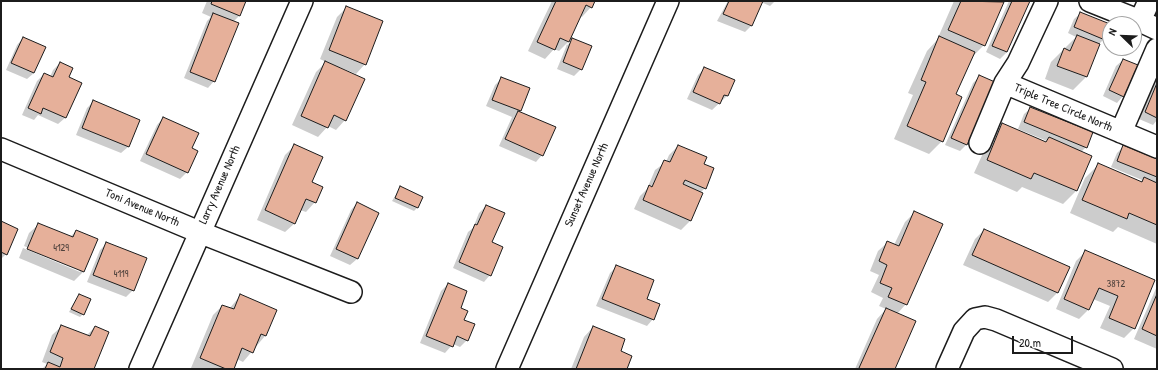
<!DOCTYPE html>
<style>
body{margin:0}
#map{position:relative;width:1158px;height:370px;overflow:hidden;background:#fff;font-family:"Patrick Hand",sans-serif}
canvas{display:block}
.frame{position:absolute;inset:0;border:2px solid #1c1c1c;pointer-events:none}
.north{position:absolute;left:1102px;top:16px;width:40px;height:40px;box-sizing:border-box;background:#fff;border:1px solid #a4a4a4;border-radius:50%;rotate:293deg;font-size:11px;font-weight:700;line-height:16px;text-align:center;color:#1c1c1c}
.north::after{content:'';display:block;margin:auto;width:14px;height:18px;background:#1c1c1c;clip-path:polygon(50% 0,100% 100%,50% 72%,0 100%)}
.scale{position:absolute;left:1012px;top:336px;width:61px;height:18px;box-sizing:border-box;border:2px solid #1c1c1c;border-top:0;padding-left:5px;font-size:12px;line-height:14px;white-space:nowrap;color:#1c1c1c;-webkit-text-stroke:3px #fff;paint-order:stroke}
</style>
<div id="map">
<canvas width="1158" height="370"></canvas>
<div class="frame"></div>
<div class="north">N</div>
<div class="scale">20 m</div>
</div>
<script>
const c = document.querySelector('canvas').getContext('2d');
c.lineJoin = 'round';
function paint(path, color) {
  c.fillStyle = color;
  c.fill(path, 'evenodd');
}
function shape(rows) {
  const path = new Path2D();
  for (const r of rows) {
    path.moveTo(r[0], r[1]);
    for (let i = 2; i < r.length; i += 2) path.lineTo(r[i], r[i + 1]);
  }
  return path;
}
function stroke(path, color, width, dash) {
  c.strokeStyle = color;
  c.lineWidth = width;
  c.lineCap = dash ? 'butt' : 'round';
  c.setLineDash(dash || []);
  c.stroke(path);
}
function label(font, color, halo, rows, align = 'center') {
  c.font = font + ' "Patrick Hand",sans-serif';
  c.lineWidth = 4;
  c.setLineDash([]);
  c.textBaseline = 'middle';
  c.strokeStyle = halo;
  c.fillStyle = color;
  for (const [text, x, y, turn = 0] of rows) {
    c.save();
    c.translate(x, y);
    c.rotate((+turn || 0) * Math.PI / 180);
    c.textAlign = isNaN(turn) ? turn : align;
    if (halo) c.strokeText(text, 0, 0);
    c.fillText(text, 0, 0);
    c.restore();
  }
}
const shadow = shape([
 [207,1,245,1,239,16,233,22,214,81,208,88,184,78,207,21,211,17,202,13],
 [552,1,594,1,591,7,582,17,580,16,566,46,573,40,581,69,574,76,557,69,568,42,559,51,554,49,545,59,528,51],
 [728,1,775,1,770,6,761,2,752,25,745,32,717,21],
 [954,1,1003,2,984,45,971,58,955,95,942,141,929,154,894,139,913,95,908,93,927,51,937,40],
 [1009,1,1029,1,1007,52,1000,59,986,52],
 [347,7,365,64,356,74,339,67,345,120,336,130,328,126,318,137,292,125,316,72,326,62,320,59,337,17],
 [1081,13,1110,25,1104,39,1098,45,1086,77,1073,90,1045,79,1051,62,1076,37,1068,33,1074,19],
 [23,38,34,73,27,79,6,70,17,45],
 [1123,60,1123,96,1117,103,1103,96,1116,66],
 [60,63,68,78,80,83,65,118,58,124,38,115,34,120,22,115,37,81,44,74,50,77,53,70],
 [705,68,727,96,712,110,687,99,698,75],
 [1157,75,1157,120,1153,125,1139,119],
 [979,77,966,145,960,151,945,145,973,83],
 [502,78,528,89,519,112,542,155,536,162,499,146,512,117,486,106,495,85],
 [94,101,139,120,128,147,121,153,76,135,87,108],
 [1031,108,1086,147,1081,152,1090,156,1076,191,1063,204,1022,187,1017,192,974,173,990,138,1003,125,1045,143,1047,141,1018,129,1024,114],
 [163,118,191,149,187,172,180,179,140,161,157,125],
 [295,145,310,182,315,202,306,212,300,210,295,223,285,232,257,220,285,155],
 [678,146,703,164,705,188,700,193,702,193,690,221,681,230,634,209,640,196,647,189,655,170,666,162,669,155],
 [1124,146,1157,160,1157,244,1118,227,1113,232,1070,213,1085,178,1098,165,1140,183,1142,180,1111,167,1117,153],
 [400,188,418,207,414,211,392,201],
 [357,203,378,213,357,259,350,265,330,256,351,210],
 [486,206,491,243,490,275,484,282,453,268,468,232,473,228,479,213],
 [914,213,906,304,897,314,894,369,855,369,877,319,886,309,879,306,883,298,871,292,879,275,870,271,878,251,888,242,894,245,905,222],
 [1,222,6,254,1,259],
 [39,224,70,237,76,231,83,272,74,281,19,258,23,248,80,272,80,269,24,246,29,233],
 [984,230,1068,267,1057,293,1048,302,963,265,975,239],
 [107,243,133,290,126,297,87,282,100,250],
 [1085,252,1154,281,1134,328,1124,338,1100,328,1110,306,1093,299,1088,310,1079,319,1056,309,1076,261],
 [616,267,645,299,653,319,647,326,596,306,610,273],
 [448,284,459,309,467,340,460,347,453,344,445,353,420,343,441,291],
 [1157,286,1157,349,1134,339],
 [79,295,83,314,80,317,69,312],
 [240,296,275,310,265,336,243,362,237,359,233,369,191,368,213,315,222,306,229,309],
 [62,326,86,336,95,327,93,369,42,369,47,364,42,362,52,335],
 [593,327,619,352,626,369,571,369,584,337]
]);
const building = shape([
 [212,1,246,1,240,16,211,4,212,1],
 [556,1,595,1,592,8,586,5,569,42,560,38,555,50,537,42,556,1],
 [729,1,763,1,752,26,723,14,729,1],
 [961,1,1004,2,985,46,948,30,961,1],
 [1012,1,1030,1,1007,52,992,46,1012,1],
 [346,6,383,21,366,65,329,50,346,6],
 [1080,12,1110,24,1105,40,1074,27,1080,12],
 [213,13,239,23,215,82,190,72,213,13],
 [1077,35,1100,44,1087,77,1057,66,1064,48,1070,51,1077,35],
 [939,36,975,52,956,94,962,97,943,142,907,126,926,82,921,80,939,36],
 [23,37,46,47,34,73,11,63,23,37],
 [572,38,592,46,582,70,563,62,572,38],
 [1123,59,1138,65,1124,97,1109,90,1123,59],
 [325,61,365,79,346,121,334,115,328,128,301,116,325,61],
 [60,62,73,68,69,77,82,83,66,118,43,108,41,114,28,108,44,73,53,77,60,62],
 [704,67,735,80,728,96,724,95,720,104,693,92,704,67],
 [979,75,995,82,967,145,951,138,979,75],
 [501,77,530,88,521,111,492,100,501,77],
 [1157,83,1157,118,1145,112,1157,83],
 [93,100,140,120,129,147,82,128,93,100],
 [1030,107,1093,132,1087,148,1024,122,1030,107],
 [518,111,556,127,543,156,505,139,518,111],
 [163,117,199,133,192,148,198,151,188,173,146,154,163,117],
 [1002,123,1046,142,1049,137,1092,156,1077,191,1034,173,1031,179,987,160,1002,123],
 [294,144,323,157,312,182,323,187,316,203,306,199,295,224,265,210,294,144],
 [678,145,707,157,704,164,714,168,706,189,685,180,683,184,703,193,691,221,643,200,649,185,652,187,664,160,670,162,678,145],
 [1123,145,1157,159,1157,177,1117,161,1123,145],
 [1098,163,1142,182,1144,177,1157,183,1157,225,1129,213,1127,219,1082,200,1098,163],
 [400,186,423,197,418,208,395,198,400,186],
 [357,202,379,213,358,259,336,249,357,202],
 [486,205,505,213,492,242,503,247,491,276,459,262,475,224,477,225,486,205],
 [914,211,943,224,907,305,888,297,892,288,880,283,887,265,879,261,887,241,899,246,914,211],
 [1,221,18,229,7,255,1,252,1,221],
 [38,223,73,237,76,230,98,239,84,272,27,249,38,223],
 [984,229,1070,267,1058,293,972,255,984,229],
 [106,242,147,258,134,291,93,275,106,242],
 [1085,250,1155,280,1135,329,1109,318,1118,296,1099,288,1089,310,1064,299,1085,250],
 [616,265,654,280,647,299,660,304,654,320,602,299,616,265],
 [448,283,467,291,461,308,468,311,464,320,475,324,468,341,457,336,453,347,426,336,448,283],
 [79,294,91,299,84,315,71,309,79,294],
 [240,294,277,310,266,336,261,334,253,353,242,348,234,369,226,369,200,358,222,305,234,309,240,294],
 [1157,294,1157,336,1142,329,1157,294],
 [886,308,916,321,895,369,861,369,859,368,886,308],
 [61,325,90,336,95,326,109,332,94,369,45,369,48,362,60,367,63,358,50,352,61,325],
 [593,326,625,339,621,351,632,356,627,369,576,369,593,326]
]);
const minor = shape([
 [1090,1,1140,21,1149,1],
 [1140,21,1157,29],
 [1005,83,1157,147],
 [1121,132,1157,49],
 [980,143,1005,83,1018,63,1047,1],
 [1,149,199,232,351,292],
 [140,369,302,1],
 [507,369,668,1],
 [947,369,964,331,975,319,985,317,996,320,1112,369]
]);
const numberNames = [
 ["4129",61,248],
 ["4119",121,274],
 ["3872",1116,284]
];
const streetNames = [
 ["Triple Tree Circle North",1063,108,23],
 ["Larry Avenue North",220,185,-66],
 ["Sunset Avenue North",587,185,-66],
 ["Toni Avenue North",142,208,23]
];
paint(shadow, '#0003');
paint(building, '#e6b09a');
stroke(building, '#1c1c1c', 1);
stroke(minor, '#1c1c1c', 24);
stroke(minor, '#fff', 21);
label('10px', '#4e413c', null, numberNames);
label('12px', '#1c1c1c', '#fff', streetNames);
</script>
